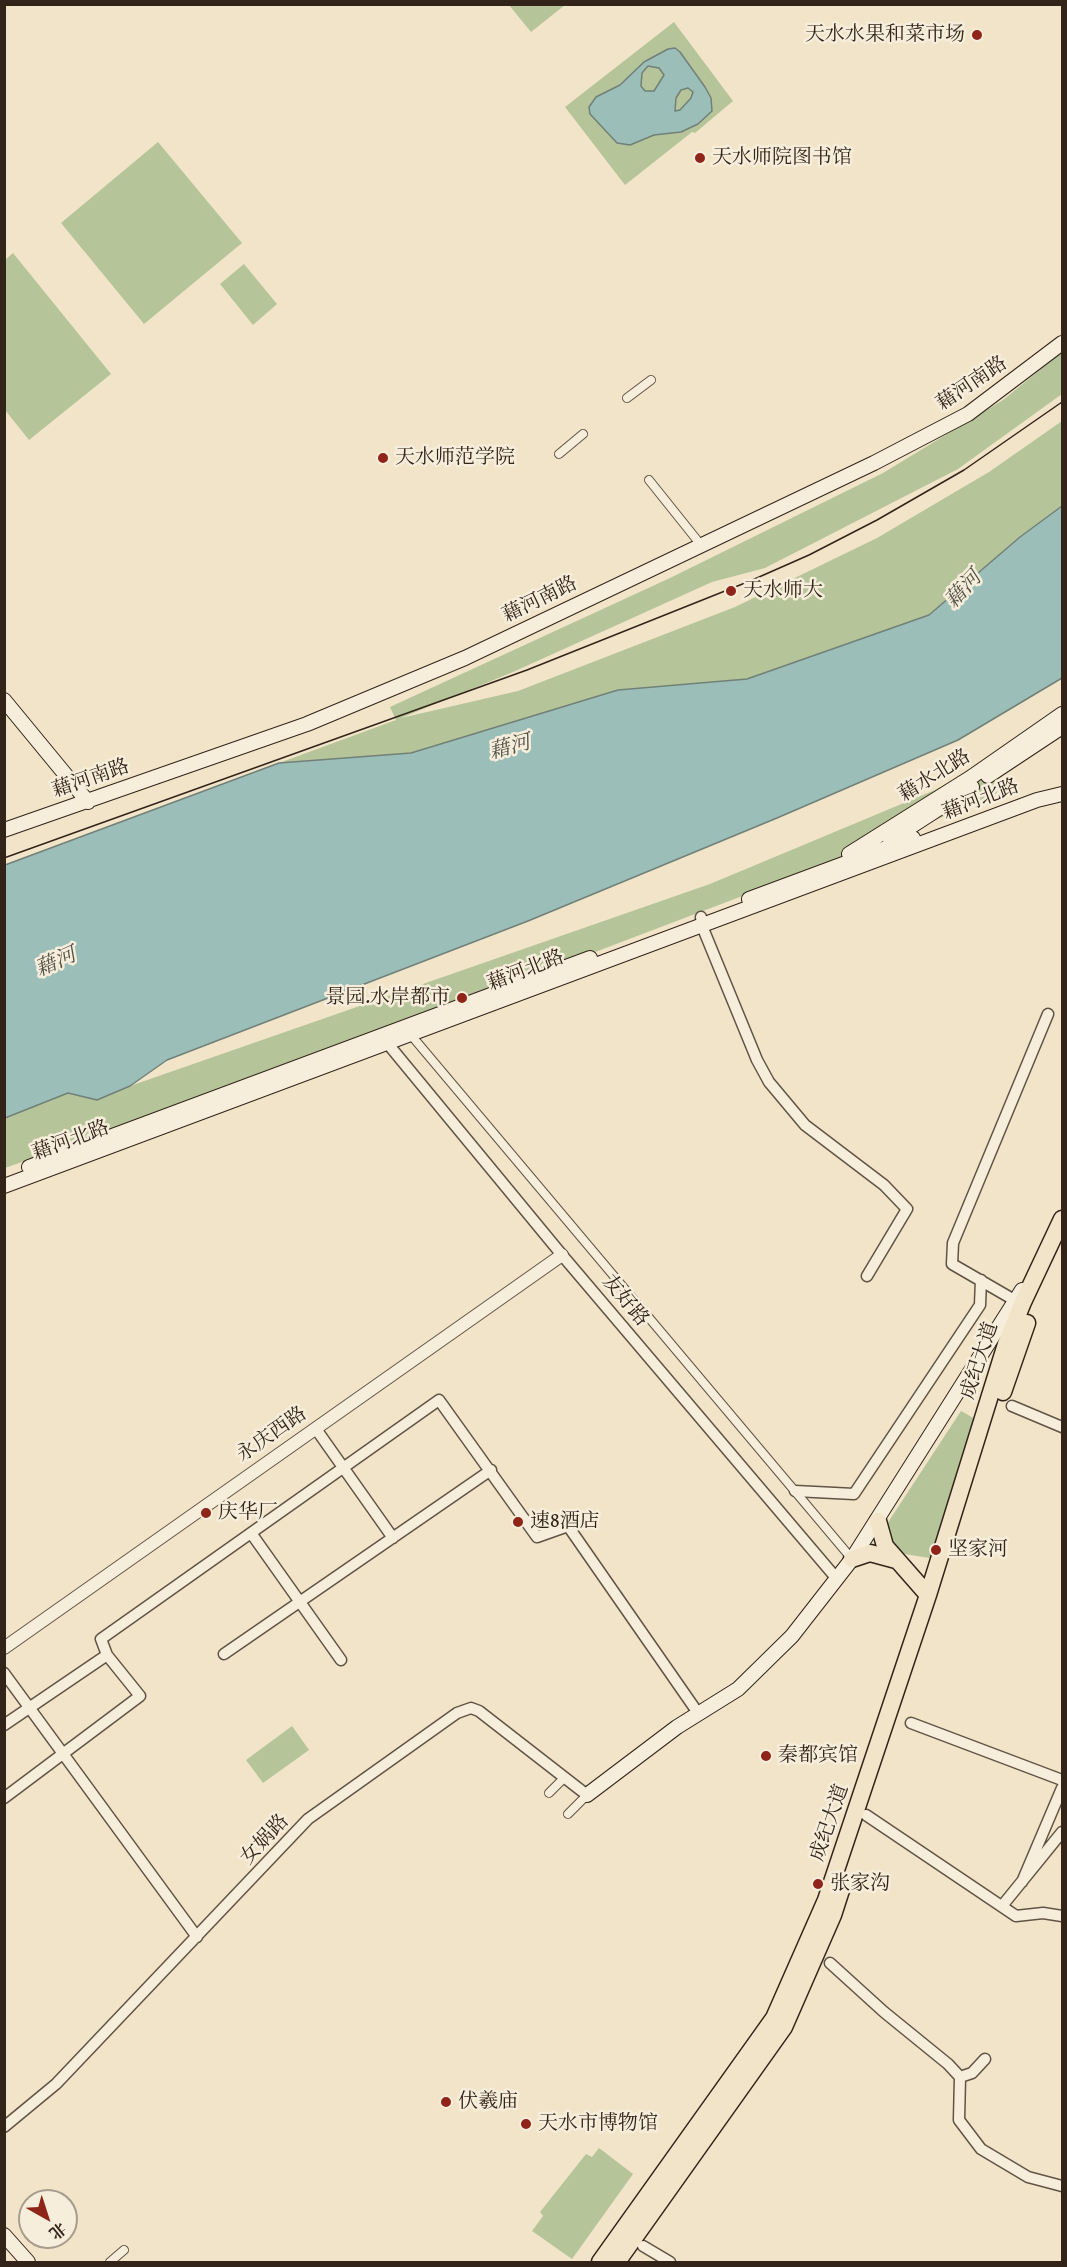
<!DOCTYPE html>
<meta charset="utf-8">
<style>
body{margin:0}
#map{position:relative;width:1067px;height:2267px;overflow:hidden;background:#f1e4c8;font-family:"Gentium Book Plus","Noto Serif SC",serif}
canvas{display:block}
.frame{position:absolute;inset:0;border:6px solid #322419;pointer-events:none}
.north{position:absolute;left:18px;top:2189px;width:60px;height:60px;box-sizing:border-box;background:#f6eddb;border:2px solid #a89d8d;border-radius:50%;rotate:141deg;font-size:16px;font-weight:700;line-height:24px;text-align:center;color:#322419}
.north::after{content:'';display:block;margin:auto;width:21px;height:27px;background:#8f2418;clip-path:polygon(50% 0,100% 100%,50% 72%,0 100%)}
</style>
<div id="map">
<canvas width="1067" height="2267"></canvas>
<div class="frame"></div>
<div class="north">北</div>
</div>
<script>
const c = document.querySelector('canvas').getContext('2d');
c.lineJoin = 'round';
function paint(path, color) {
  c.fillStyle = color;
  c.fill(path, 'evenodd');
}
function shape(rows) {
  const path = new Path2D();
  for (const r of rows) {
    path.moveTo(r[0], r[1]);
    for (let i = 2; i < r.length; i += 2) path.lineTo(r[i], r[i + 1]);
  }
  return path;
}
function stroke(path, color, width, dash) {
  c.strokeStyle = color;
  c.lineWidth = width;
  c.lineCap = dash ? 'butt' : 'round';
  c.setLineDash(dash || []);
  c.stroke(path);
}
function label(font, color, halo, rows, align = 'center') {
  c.font = font + ' "Gentium Book Plus","Noto Serif SC",serif';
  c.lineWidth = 5;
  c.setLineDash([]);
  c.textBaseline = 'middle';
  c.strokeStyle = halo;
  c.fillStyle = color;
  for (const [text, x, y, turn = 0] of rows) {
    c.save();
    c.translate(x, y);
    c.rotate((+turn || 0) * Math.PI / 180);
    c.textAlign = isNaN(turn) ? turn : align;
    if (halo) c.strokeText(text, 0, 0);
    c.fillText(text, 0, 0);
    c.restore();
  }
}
const green = shape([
 [509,5,565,5,531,32],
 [674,22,733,101,695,133,692,132,625,185,565,107],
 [158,142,242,243,144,324,61,223],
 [13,253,111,374,29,440,5,410,5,260],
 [244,264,277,304,253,325,220,284],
 [1062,352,1062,394,958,469,765,568,712,582,513,672,401,718,518,691,735,607,877,538,989,472,1062,421,1062,506,1020,537,929,615,747,679,618,690,411,753,279,763,396,720,390,707,670,578,883,473,1003,400],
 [987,762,997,793,887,841,348,1046,5,1168,5,1118,68,1093,97,1100,130,1086,710,884,935,790],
 [961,1411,975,1419,930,1558,904,1554,890,1545,885,1527],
 [292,1726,309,1750,263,1783,246,1760],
 [599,2148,633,2174,572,2259,532,2231,543,2216,540,2212,586,2154,592,2157]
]);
const water = shape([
 [675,48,680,52,705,87,711,98,712,111,698,124,681,132,654,135,630,145,617,143,590,114,589,107,596,97,620,85,644,62,668,49,675,48],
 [648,66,659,68,664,75,654,91,645,91,641,86,642,73,648,66],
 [688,88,693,92,691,98,680,110,675,111,676,98,681,90,688,88],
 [1062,506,1062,678,958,740,777,818,528,921,167,1060,130,1086,97,1100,68,1093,5,1118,5,865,279,763,411,753,618,690,747,679,929,615,1020,537,1062,506]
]);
const pedestrian = shape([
 [627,398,651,380],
 [559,454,583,434],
 [649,480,701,545],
 [411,1035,852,1559],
 [549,1793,564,1778],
 [568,1814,587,1795],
 [110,2262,124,2250]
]);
const minor = shape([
 [701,917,702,926,757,1060,769,1082,805,1125,884,1185,907,1209,867,1276],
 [388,1044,562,1255,837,1579],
 [1016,1301,952,1264,953,1243,1048,1014],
 [1012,1406,1062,1427],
 [316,1429,393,1538],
 [795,1491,854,1494,980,1305,981,1280],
 [251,1533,341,1660],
 [224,1654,491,1470],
 [4,1673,197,1937],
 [911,1723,1062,1780],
 [4,1725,107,1655,101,1639,439,1400,537,1537,568,1526,698,1713],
 [4,1798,140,1696,107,1655],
 [866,1815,1016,1916,1043,1913,1062,1916],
 [1022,1882,1062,1788],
 [1002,1906,1062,1832],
 [830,1963,884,2012,948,2064,960,2077,972,2073,985,2059],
 [960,2077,959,2120,981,2149,1028,2177,1062,2186],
 [4,2127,56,2084,308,1819,457,1713,471,1708,479,1711,587,1795],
 [643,2246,670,2262]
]);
const tertiary = shape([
 [4,1648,562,1255]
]);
const secondary = shape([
 [4,700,88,802],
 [988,776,1062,727],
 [4,830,307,724,465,658,874,463,968,414,1062,343],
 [890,840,972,787],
 [849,854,970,778,1062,714],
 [749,899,913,838],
 [29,1167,590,958],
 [4,1186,1037,800,1062,794],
 [587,1795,677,1727,738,1689,792,1636,852,1559,1022,1290],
 [4,2235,28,2262]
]);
const trunk = shape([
 [1003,1392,1027,1323],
 [878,1521,885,1546,928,1595],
 [852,1559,870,1553,896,1560],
 [600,2262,774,2018,826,1900,928,1595,1006,1344,1023,1302,1062,1219],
 [617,2262,784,2027,833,1915,843,1884]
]);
const tram = shape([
 [4,858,527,670,750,581,809,555,877,520,964,470,1062,402]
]);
const markers = [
 [977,35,6,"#8f2418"],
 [700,158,6,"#8f2418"],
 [383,458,6,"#8f2418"],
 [731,591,6,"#8f2418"],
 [462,998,6,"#8f2418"],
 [206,1513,6,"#8f2418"],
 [518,1522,6,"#8f2418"],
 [936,1550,6,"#8f2418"],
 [766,1756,6,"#8f2418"],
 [818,1884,6,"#8f2418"],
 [446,2102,6,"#8f2418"],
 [526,2124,6,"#8f2418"]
];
const poiNames = [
 ["天水水果和菜市场",965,35,"right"],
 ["天水师院图书馆",712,158],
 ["天水师范学院",395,458],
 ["天水师大",743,591],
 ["景园.水岸都市",450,998,"right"],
 ["庆华厂",218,1513],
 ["速8酒店",530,1522],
 ["坚家河",948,1550],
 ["秦都宾馆",778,1756],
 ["张家沟",830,1884],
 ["伏羲庙",458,2102],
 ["天水市博物馆",538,2124]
];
const streetNames = [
 ["藉河南路",972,384,-34],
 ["藉河南路",540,600,-26],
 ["藉水北路",935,776,-32],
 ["藉河南路",91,779,-19],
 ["藉河北路",981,800,-21],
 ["藉河北路",526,971,-21],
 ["藉河北路",71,1141,-20],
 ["友好路",625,1301,50],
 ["成纪大道",980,1361,-72],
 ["永庆西路",272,1435,-35],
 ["成纪大道",830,1823,-71],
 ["女娲路",265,1840,-47]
];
const waterNames = [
 ["藉河",964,590,-47],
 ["藉河",510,748,-15],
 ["藉河",56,963,-24]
];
paint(green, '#b5c599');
paint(water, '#9bbeb8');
stroke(water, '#718078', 1.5);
stroke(pedestrian, '#625445', 10);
stroke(minor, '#625445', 13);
stroke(tertiary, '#625445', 14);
stroke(secondary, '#322419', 16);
stroke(trunk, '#322419', 19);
stroke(pedestrian, '#f6eddb', 8);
stroke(minor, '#f6eddb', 10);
stroke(tertiary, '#f6eddb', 12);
stroke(secondary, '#f6eddb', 14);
stroke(trunk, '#f1e4c8', 16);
stroke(tram, '#322419', 1.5);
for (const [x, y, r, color] of markers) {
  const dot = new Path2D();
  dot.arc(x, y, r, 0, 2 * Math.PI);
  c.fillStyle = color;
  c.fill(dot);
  stroke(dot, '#f6eddb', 2);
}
label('20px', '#322419', '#f6eddb', poiNames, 'left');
label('20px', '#322419', '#f6eddb', streetNames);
label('italic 21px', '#525249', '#f6eddb', waterNames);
</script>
